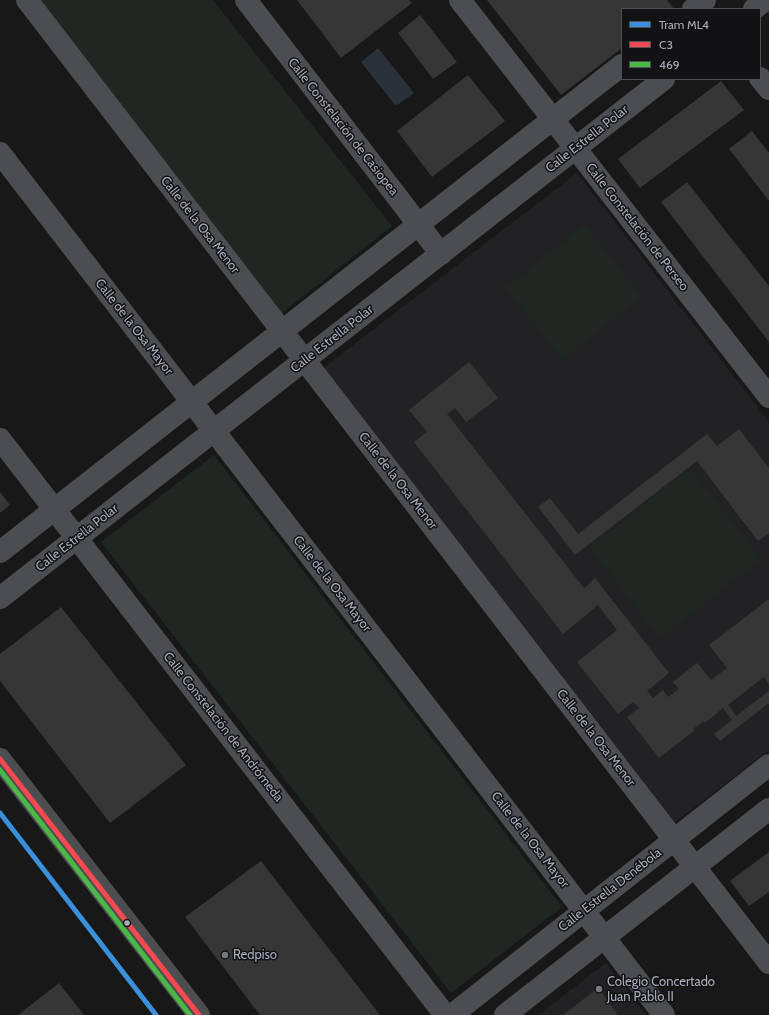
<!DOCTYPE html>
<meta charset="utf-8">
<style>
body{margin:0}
#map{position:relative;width:769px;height:1015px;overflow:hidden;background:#181818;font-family:Cabin,sans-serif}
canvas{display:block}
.legend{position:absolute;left:621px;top:8px;width:140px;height:72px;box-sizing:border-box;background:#121214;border:1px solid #4e5056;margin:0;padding:5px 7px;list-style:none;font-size:12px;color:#a9acb9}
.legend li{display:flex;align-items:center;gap:8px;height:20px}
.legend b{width:20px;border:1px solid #4e5056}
</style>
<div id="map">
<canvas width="769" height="1015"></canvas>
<ul class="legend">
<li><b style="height:5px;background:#3a90db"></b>Tram ML4</li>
<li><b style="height:5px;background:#f64950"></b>C3</li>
<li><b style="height:5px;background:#4ab747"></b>469</li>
</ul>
</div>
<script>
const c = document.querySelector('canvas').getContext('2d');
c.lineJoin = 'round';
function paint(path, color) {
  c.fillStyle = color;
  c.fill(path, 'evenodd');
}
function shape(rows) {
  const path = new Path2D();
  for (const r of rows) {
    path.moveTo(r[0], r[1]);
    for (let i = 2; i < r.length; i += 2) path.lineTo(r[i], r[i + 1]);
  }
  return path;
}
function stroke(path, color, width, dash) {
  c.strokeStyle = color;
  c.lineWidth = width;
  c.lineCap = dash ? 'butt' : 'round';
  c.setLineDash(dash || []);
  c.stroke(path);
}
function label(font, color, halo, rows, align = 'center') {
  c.font = font + ' Cabin,sans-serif';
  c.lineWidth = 3;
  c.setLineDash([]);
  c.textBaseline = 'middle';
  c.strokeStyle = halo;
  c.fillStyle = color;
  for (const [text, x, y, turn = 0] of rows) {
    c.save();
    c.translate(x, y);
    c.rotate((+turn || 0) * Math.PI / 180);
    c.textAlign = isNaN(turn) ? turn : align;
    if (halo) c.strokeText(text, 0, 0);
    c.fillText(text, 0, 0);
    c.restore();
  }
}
const built = shape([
 [577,173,769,422,769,750,673,824,322,369],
 [606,963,646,1015,538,1015]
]);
const green = shape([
 [38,0,213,0,392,226,281,314],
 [584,225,641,296,563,359,506,288],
 [214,455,562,907,451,993,101,542],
 [691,469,761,560,660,638,590,547]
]);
const water = shape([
 [378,48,414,93,396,106,361,62]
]);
const building = shape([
 [297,0,409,0,412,3,341,58],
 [487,0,667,0,674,9,622,9,622,48,561,95],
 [420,15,457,62,433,79,398,33],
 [468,75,505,121,432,177,397,131],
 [721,81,744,110,640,188,618,159],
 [752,131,769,153,769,201,729,149],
 [687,182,769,286,769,342,661,202],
 [469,362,498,398,466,422,455,408,447,414,584,588,595,578,669,673,647,691,653,698,663,690,668,697,679,689,673,682,697,663,711,680,727,668,709,645,769,599,769,684,764,677,728,705,736,716,769,691,769,703,720,741,714,734,732,720,723,708,705,723,704,721,693,729,695,730,659,758,627,717,639,708,633,702,618,714,577,662,617,630,598,605,563,634,414,442,427,432,409,410],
 [739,429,769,468,769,533,758,541,697,461,575,555,538,507,550,498,578,534,707,434,717,446],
 [0,492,10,505,0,513],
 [61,607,186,765,110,823,0,681,0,654],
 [769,852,769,892,749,906,730,881],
 [261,861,380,1015,260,1015,185,917],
 [59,983,84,1015,18,1015],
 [598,988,618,1015,563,1015]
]);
const minor = shape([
 [27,0,769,963],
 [246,0,441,254],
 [460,0,769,397],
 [693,9,705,0],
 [754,9,765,0],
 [760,78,769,89],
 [0,153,664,1015],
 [0,439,445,1015],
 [0,552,622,65],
 [0,598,664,79],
 [0,759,199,1015],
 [452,1015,769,765],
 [505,1015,769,809]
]);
const bus1 = shape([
 [0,759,199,1015]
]);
const bus2 = shape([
 [0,770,190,1015]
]);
const tram1 = shape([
 [0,813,156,1015]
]);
const markers = [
 [127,923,3.5,"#a9acb9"],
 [225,955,4,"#767881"],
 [599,989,4,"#767881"]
];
const streetNames = [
 ["Calle Constelación de Casiopea",343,127,52],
 ["Calle Estrella Polar",587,139,-38],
 ["Calle de la Osa Menor",200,225,52],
 ["Calle Constelación de Perseo",637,227,52],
 ["Calle de la Osa Mayor",134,327,52],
 ["Calle Estrella Polar",332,339,-38],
 ["Calle de la Osa Menor",398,481,52],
 ["Calle Estrella Polar",77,538,-38],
 ["Calle de la Osa Mayor",332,584,52],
 ["Calle Constelación de Andrómeda",223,727,52],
 ["Calle de la Osa Menor",596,738,52],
 ["Calle de la Osa Mayor",530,840,52],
 ["Calle Estrella Denébola",610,890,-38]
];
const poiNames = [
 ["Redpiso",233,955],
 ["Colegio Concertado",607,982],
 ["Juan Pablo II",607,997]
];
paint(built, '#222224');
paint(green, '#202722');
paint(water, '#2a313a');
paint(building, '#363637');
stroke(minor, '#4c4d51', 22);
stroke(bus1, '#f64950', 5);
stroke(bus2, '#4ab747', 5);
stroke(tram1, '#3a90db', 5);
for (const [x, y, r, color] of markers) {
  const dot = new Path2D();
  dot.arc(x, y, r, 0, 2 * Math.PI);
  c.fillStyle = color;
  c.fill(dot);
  stroke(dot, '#121214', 1.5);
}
label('13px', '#a9acb9', '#121214', streetNames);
label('13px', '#a9acb9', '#121214', poiNames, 'left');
</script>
